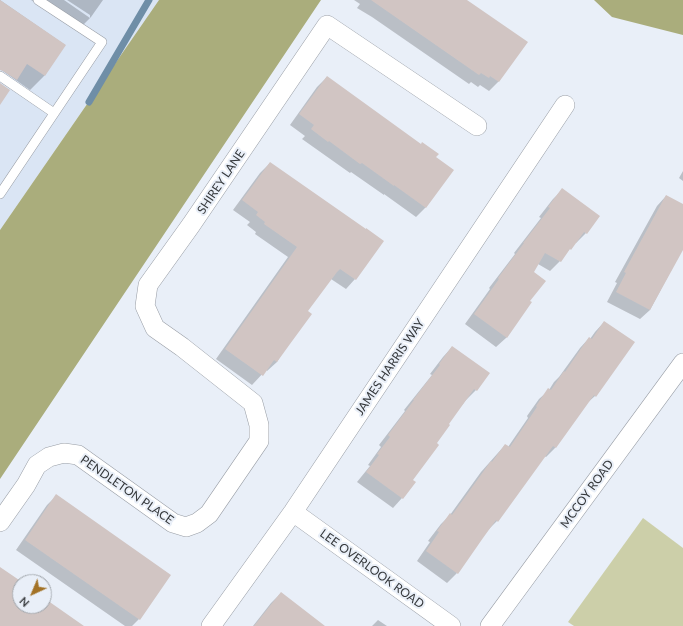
<!DOCTYPE html>
<style>
body{margin:0}
#map{position:relative;width:683px;height:626px;overflow:hidden;background:#e9eff8;font-family:Lato,sans-serif}
canvas{display:block}
.north{position:absolute;left:12px;top:574px;width:40px;height:40px;box-sizing:border-box;background:#e9eff8;border:1px solid #a1a6ac;border-radius:50%;rotate:224deg;font-size:11px;font-weight:700;line-height:16px;text-align:center;color:#35383b}
.north::after{content:'';display:block;margin:auto;width:14px;height:18px;background:#a27226;clip-path:polygon(50% 0,100% 100%,50% 72%,0 100%)}
</style>
<div id="map">
<canvas width="683" height="626"></canvas>
<div class="north">N</div>
</div>
<script>
const c = document.querySelector('canvas').getContext('2d');
c.lineJoin = 'round';
function paint(path, color) {
  c.fillStyle = color;
  c.fill(path, 'evenodd');
}
function shape(rows) {
  const path = new Path2D();
  for (const r of rows) {
    path.moveTo(r[0], r[1]);
    for (let i = 2; i < r.length; i += 2) path.lineTo(r[i], r[i + 1]);
  }
  return path;
}
function stroke(path, color, width, dash) {
  c.strokeStyle = color;
  c.lineWidth = width;
  c.lineCap = dash ? 'butt' : 'round';
  c.setLineDash(dash || []);
  c.stroke(path);
}
function label(font, color, halo, rows, align = 'center') {
  c.font = font + ' Lato,sans-serif';
  c.lineWidth = 4;
  c.setLineDash([]);
  c.textBaseline = 'middle';
  c.strokeStyle = halo;
  c.fillStyle = color;
  for (const [text, x, y, turn = 0] of rows) {
    c.save();
    c.translate(x, y);
    c.rotate((+turn || 0) * Math.PI / 180);
    c.textAlign = isNaN(turn) ? turn : align;
    if (halo) c.strokeText(text, 0, 0);
    c.fillText(text, 0, 0);
    c.restore();
  }
}
const built = shape([
 [0,0,159,0,0,230]
]);
const green = shape([
 [643,518,683,548,683,626,574,626,568,622]
]);
const forest = shape([
 [159,0,321,0,0,479,0,230],
 [594,0,683,0,683,35,612,17]
]);
const shadow = shape([
 [0,0,65,45,44,76,30,90,0,69],
 [31,0,64,0,90,18,90,15,67,0,103,0,91,17,77,31],
 [354,0,463,0,499,81,489,91,480,85,478,87,471,82,469,84,372,17,357,8,360,4],
 [327,77,452,170,425,208,416,217,384,194,384,195,351,172,350,173,302,139,305,136,290,125,317,87],
 [270,163,355,279,346,289,331,279,307,311,277,362,267,371,266,370,252,385,216,359,288,257,255,234,256,232,247,225,250,222,233,210,260,173],
 [683,171,683,181,679,178],
 [562,190,586,233,576,243,575,242,560,261,550,271,538,264,532,272,529,301,530,302,506,338,496,347,465,324,490,289,489,288,515,254,514,253,541,218,539,217,553,199],
 [666,196,683,206,683,248,650,310,640,319,607,302,617,283,615,282,657,206],
 [604,322,595,396,585,405,555,448,546,457,544,456,497,521,489,529,479,541,457,573,447,583,417,561,430,542,428,541,441,524,450,515,481,472,505,445,508,447,528,418,527,416,539,399,549,390,554,382,559,377,580,348,589,338,590,339,595,332],
 [452,347,476,390,466,400,447,424,412,480,402,498,393,508,357,482,370,466,368,465,381,447,379,445,405,411,404,410,432,375,430,374,443,357],
 [56,496,170,575,139,619,132,626,125,626,16,550,47,505],
 [281,593,307,626,253,626,271,603],
 [378,620,387,626,372,626]
]);
const stream = shape([
 [89,102,149,0]
]);
const building = shape([
 [0,0,66,45,45,76,27,64,17,80,3,71,0,70],
 [371,0,467,0,528,42,499,82,490,76,489,78,481,73,479,75],
 [327,76,421,144,422,142,439,154,436,157,454,170,426,208,394,185,394,186,362,163,360,164,329,141,328,142,311,129,314,125,299,114],
 [0,83,10,90,0,105],
 [270,162,366,229,366,228,384,241,356,280,340,269,337,272,308,311,312,314,290,344,277,362,274,360,263,376,225,349,297,247,264,224,265,222,256,215,258,212,242,200],
 [562,188,600,216,587,234,584,232,571,250,570,249,561,262,545,253,534,272,546,281,530,301,532,302,507,338,474,314,499,279,498,278,524,243,523,243,550,208,548,207],
 [666,195,683,204,683,250,650,310,616,292,626,273,624,272],
 [604,321,635,342,596,397,594,395,556,448,553,446,498,522,496,520,483,538,458,574,426,551,439,532,437,531,450,513,452,515,491,461,492,462,505,444,510,447,537,407,536,406,548,388,551,390,564,371,565,372,589,337,592,339],
 [452,346,490,373,477,391,474,389,449,424,450,425,437,443,439,445,413,480,416,482,403,499,366,472,379,455,377,454,390,437,388,435,414,400,413,400,440,365,439,364],
 [56,494,171,575,140,620,25,540],
 [0,567,22,582,20,582,20,606,44,606,44,598,84,626,0,626],
 [281,592,325,626,254,626]
]);
const lane = shape([
 [0,76,54,113],
 [0,194,102,42,38,0]
]);
const street = shape([
 [293,512,451,626],
 [0,522,26,485,37,465,49,457,64,453,78,455,173,523,186,527,197,523,209,514,259,441,259,425,253,403,182,347,155,328,145,306,148,285,191,225,327,25,477,126],
 [211,626,293,512,565,105],
 [490,626,683,363]
]);
const streetNames = [
 ["SHIREY LANE",221,182,-56],
 ["JAMES HARRIS WAY",390,367,-56],
 ["PENDLETON PLACE",127,490,35],
 ["MCCOY ROAD",587,494,-54],
 ["LEE OVERLOOK ROAD",372,569,36]
];
paint(built, '#dae5f4');
paint(green, '#cccfa9');
paint(forest, '#aaad7c');
paint(shadow, '#0003');
stroke(stream, '#6f8ea7', 7);
paint(building, '#d1c5c3');
stroke(lane, '#989da5', 10);
stroke(street, '#989da5', 20);
stroke(lane, '#fff', 9);
stroke(street, '#fff', 19);
label('12px', '#35383b', '#e9eff8', streetNames);
</script>
